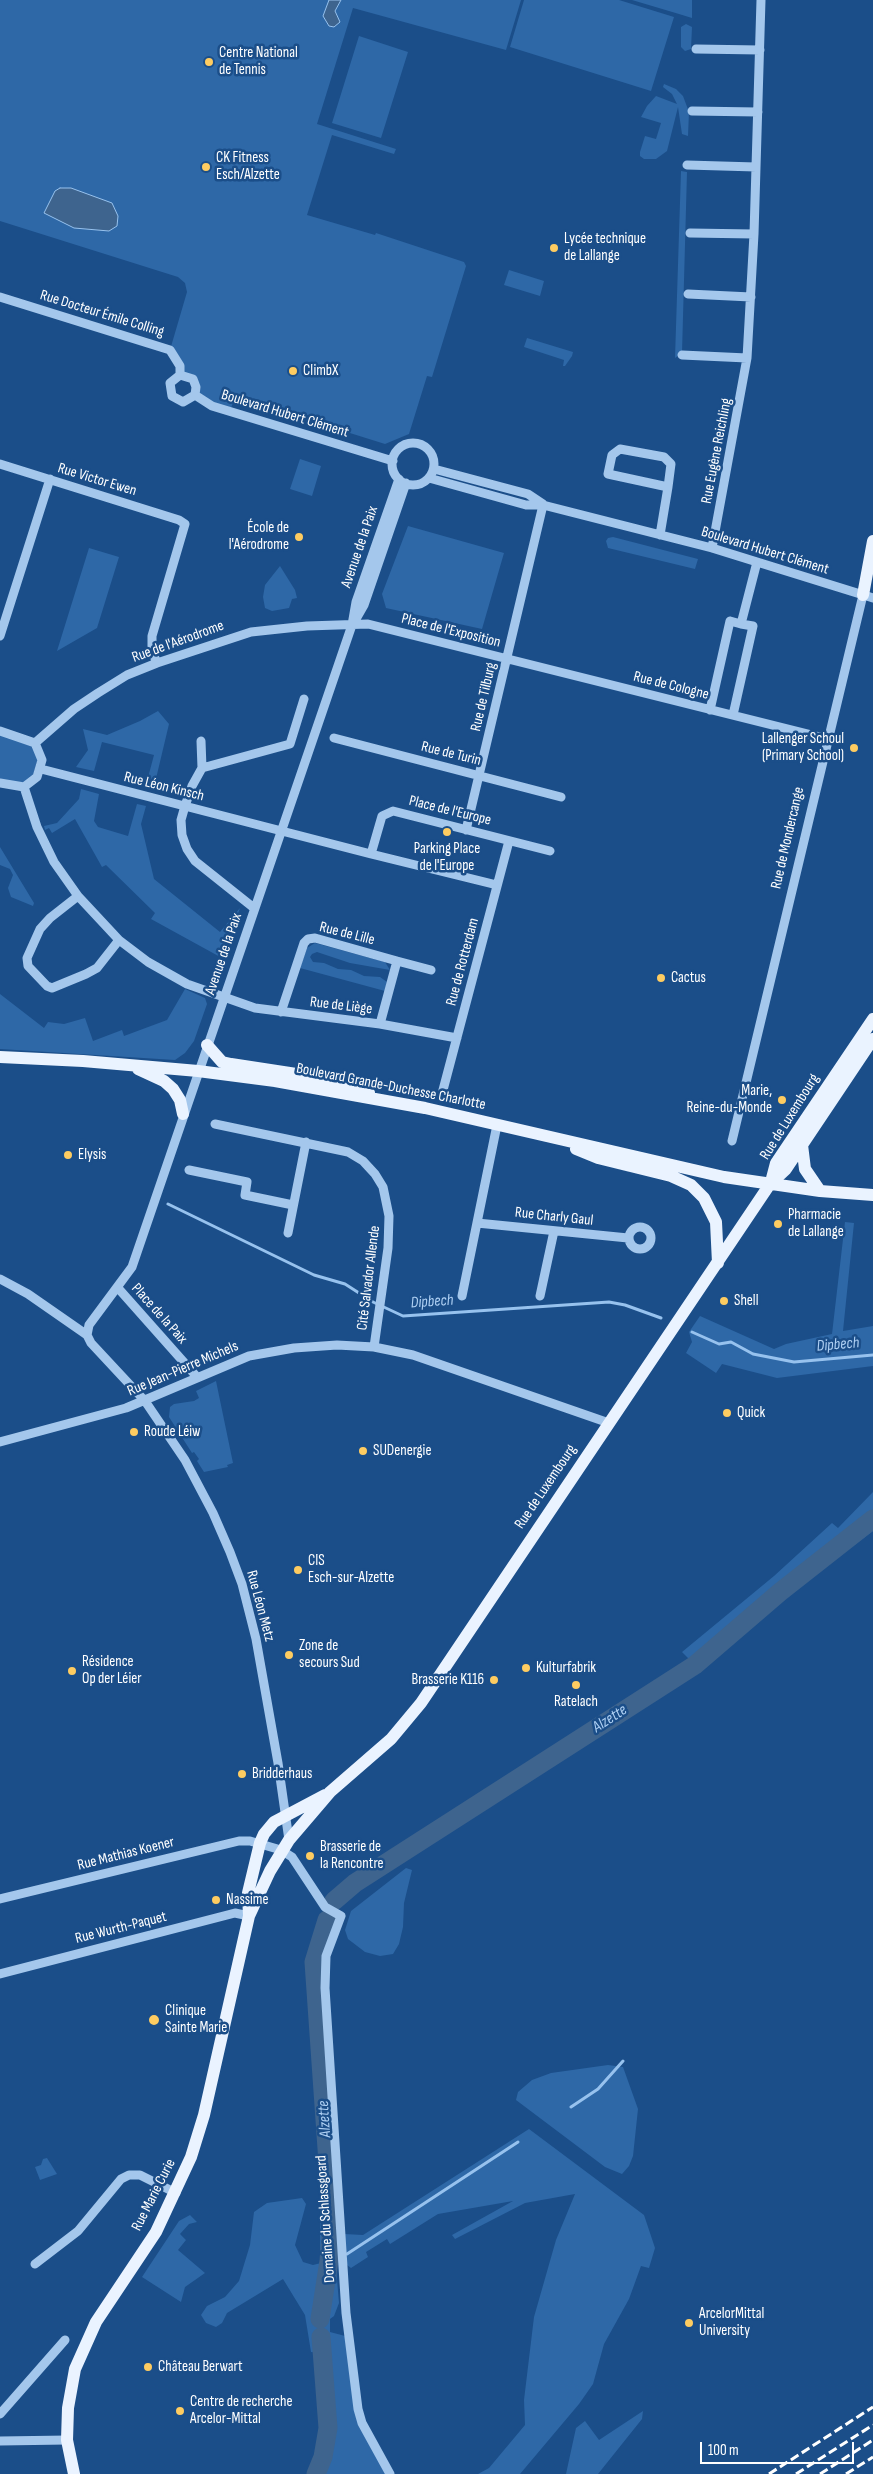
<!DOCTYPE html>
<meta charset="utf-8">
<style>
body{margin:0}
#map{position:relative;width:873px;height:2474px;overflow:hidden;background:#1b4e89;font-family:"Sofia Sans Condensed",sans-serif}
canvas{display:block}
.scale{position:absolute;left:700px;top:2442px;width:154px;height:22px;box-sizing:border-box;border:2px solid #fff;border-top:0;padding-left:6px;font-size:15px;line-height:18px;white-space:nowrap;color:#fff;-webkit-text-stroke:4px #1b4e89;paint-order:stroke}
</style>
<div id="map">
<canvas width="873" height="2474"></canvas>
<div class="scale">100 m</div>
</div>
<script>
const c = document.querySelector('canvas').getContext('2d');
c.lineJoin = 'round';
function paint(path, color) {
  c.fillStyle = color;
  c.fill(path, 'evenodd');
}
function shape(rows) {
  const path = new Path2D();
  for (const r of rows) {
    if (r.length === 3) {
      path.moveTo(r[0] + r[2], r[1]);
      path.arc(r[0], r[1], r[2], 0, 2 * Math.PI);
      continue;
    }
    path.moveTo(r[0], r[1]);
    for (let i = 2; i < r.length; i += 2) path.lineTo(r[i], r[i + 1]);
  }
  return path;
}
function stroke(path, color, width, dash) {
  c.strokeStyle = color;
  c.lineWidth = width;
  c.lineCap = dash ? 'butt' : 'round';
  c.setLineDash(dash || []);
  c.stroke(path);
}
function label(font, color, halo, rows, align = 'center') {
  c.font = font + ' "Sofia Sans Condensed",sans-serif';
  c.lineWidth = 5;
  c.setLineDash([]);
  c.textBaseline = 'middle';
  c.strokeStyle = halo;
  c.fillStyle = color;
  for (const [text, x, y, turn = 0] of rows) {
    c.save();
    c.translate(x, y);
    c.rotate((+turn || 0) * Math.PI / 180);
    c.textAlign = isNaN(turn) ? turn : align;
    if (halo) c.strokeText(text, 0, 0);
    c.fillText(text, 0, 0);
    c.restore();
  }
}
const green = shape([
 [0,0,329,0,323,16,337,16,335,11,341,0,521,0,506,50,353,8,317,124,396,149,394,154,332,135,307,215,375,235,376,233,464,262,466,266,432,377,427,376,409,434,385,444,235,397,230,411,212,406,196,391,170,350,187,292,185,283,178,277,0,221],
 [524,0,619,0,674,17,651,91,510,47],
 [632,0,692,0,692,18,679,14],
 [686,24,692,27,691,49,685,51,681,47,681,27],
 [359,36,408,52,381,138,332,123],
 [664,84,676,89,683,96,689,112,688,136,682,134,678,107,667,151,656,159,644,159,640,156,640,152,645,136,656,139,661,123,641,117,647,106,656,96,677,104,672,94,663,87],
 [681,171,687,172,682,353,675,358],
 [509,270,544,281,540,296,504,285],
 [527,338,573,352,572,356,565,366,563,366,564,360,524,347],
 [300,459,321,466,312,496,290,489],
 [408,526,504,553,482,629,386,608,382,594],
 [613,537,698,559,695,569,608,548,606,541,608,538],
 [89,548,119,557,97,628,57,651],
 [280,566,295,590,297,598,292,599,289,608,272,611,265,608,263,597,265,585],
 [158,711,169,724,154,787,146,785,154,755,102,742,94,771,76,767,88,750,83,729,107,735,140,721],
 [0,731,28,739,40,751,31,783,0,783],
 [81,789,99,794,94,821,98,827,128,836,137,804,146,806,141,824,154,879,220,932,240,908,222,958,151,919,155,913,106,865,102,867,75,819,52,833,49,828,45,830,44,826,57,823,79,799],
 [0,847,34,903,33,906,11,897,8,888,13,875,10,869,0,865],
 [315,943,385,962,390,970,350,963,317,952,312,954,310,957,313,962,324,963,338,969,351,970,364,976,380,977,387,982,385,991,300,968,307,948],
 [185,989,205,998,207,1004,194,1041,185,1053,175,1060,0,1049,0,994,44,1028,48,1022,64,1024,85,1018,93,1041,122,1030,124,1036,167,1020],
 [845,1222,854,1223,843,1331,873,1326,873,1366,777,1378,722,1364,716,1373,686,1353,692,1342,689,1332,700,1316,774,1349,786,1344,832,1334],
 [216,1381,233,1463,227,1465,228,1467,204,1472,197,1461,199,1459,194,1452,192,1453,169,1417,170,1407,174,1404,194,1401,199,1398,196,1391],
 [873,1492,873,1531,695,1665,682,1652,774,1576,832,1523,838,1528],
 [406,1868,412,1870,404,1903,403,1927,399,1944,393,1954,380,1956,365,1952,348,1939,345,1930,351,1911],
 [608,2065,623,2067,638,2109,633,2156,629,2166,622,2174,605,2167,516,2100,518,2092,532,2080,551,2073],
 [529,2129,644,2215,655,2248,649,2268,641,2266,629,2299,604,2344,593,2384,579,2404,520,2474,478,2474,489,2468,525,2425,524,2400,534,2317,556,2240,575,2194,525,2203,455,2239,452,2235,513,2201,438,2214,390,2244,387,2239,366,2252,368,2257,351,2268,347,2265,344,2234,363,2235],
 [47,2158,57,2174,40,2180,35,2167,41,2165,43,2159],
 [302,2198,306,2204,295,2245,303,2262,313,2265,329,2261,320,2251,320,2221,325,2218,332,2220,339,2303,334,2316,330,2319,330,2332,349,2337,358,2409,390,2474,316,2474,323,2457,328,2428,321,2353,311,2352,305,2315,283,2279,227,2313,222,2323,216,2327,206,2323,201,2315,207,2306,225,2297,239,2281,250,2245,254,2212,267,2203],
 [190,2215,197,2222,189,2224,180,2234,186,2240,178,2250,205,2273,185,2287,181,2302,142,2277,179,2221],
 [643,2411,642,2419,598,2474,566,2474,576,2428,585,2421,599,2440]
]);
const water = shape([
 [329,0,341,0,335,11,340,22,334,27,329,26,323,16,329,0],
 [60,188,71,188,112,203,118,216,117,226,109,231,74,228,44,213,55,191,60,188]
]);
const stream = shape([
 [168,1204,314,1275,345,1284,373,1302,403,1316,609,1302,625,1305,661,1318],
 [692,1332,719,1344,731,1342,753,1354,794,1362,873,1355],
 [571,2107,598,2089,623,2061],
 [347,2254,518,2142]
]);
const river = shape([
 [334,1901,355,1883,695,1665,780,1592,873,1519],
 [320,2319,329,2261,332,2220,314,1962,327,1920],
 [316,2474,323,2457,328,2428,321,2337]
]);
const minor = shape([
 [696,49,760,50],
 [692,111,758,112],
 [687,165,756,167],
 [690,233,754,234],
 [688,294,751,297],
 [0,297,170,350,180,366,180,375],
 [682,355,747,358],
 [180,375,170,383,172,396,183,402,195,395],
 [180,375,193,379,196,387,195,395],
 [195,395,212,406,393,461],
 [413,464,21],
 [0,464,179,520,185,524,152,636,152,651,157,663],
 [434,469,528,494,543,504],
 [429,478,526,505,543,505,712,548,873,598],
 [660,535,668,487,671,464,664,457,620,449,612,455,608,474,668,487],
 [712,548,747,358,754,234,761,0],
 [356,619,364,605,406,483],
 [0,636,50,479],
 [710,710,730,621,741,624,757,562],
 [733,715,753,626,741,624],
 [0,731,35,743,42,760,37,777,24,787,0,783],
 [334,738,561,797],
 [201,741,202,768,192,786,185,806,181,820,182,835,187,849,195,861,254,908],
 [35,743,74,709,98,693,127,675,157,663,251,632,307,626,368,624,828,739],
 [202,768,290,744,304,699],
 [41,769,371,854],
 [24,787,37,827,54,862,78,896,119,940,148,962,187,984,255,1008,380,1024,457,1038],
 [466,830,543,505],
 [497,885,371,854,382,816,393,811,550,851],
 [78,896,50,918,40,929,27,958,28,966,47,986,52,988,86,974,97,968,119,940],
 [397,961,431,970],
 [281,1012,304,943,308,939,315,938,397,961,380,1024],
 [443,1090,509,841],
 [215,1124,348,1152,363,1161,375,1174,383,1187,389,1216,388,1248,374,1347],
 [732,1141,863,595],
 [189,1170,247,1182,245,1195,293,1205],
 [477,1223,628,1238],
 [640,1238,11],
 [288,1233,306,1142],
 [0,1279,28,1294,87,1335],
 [118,1288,197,1377],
 [462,1296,497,1125],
 [540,1296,554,1231],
 [0,1442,126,1408,249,1356,294,1348,337,1345,374,1347,413,1355,609,1423],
 [289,1840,278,1763,256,1639,242,1584,230,1552,213,1513,185,1460,145,1401,91,1343,87,1335,89,1325,132,1267,352,625,356,602,399,479],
 [0,1899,239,1841,250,1841,281,1850,292,1857,325,1907,341,1916,326,1956,325,1988,346,2313,358,2409,362,2423,390,2474],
 [0,1974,235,1913,249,1916],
 [35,2264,78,2231,121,2179,129,2175,140,2175,176,2193],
 [0,2414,65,2340],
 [0,2441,67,2440]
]);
const major = shape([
 [863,595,873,541],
 [207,1045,222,1062,231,1064,342,1081,369,1093],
 [0,1057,83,1061,198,1071,275,1081,425,1108,724,1177,820,1191,873,1195],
 [138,1069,164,1081,173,1089,180,1100,183,1114],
 [802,1145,805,1169,820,1191],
 [576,1149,598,1158,671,1176,691,1185,704,1198,716,1222,718,1263],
 [771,1182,776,1163,873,1019],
 [249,1916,270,1871,289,1840,330,1792,391,1739,421,1703,770,1184,786,1169,873,1039],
 [74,2474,67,2440,68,2408,75,2369,96,2322,156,2232,191,2157,204,2115,249,1916,248,1893,260,1843,264,1834,274,1822,325,1795]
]);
const rail = shape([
 [769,2474,873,2407],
 [796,2474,873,2425],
 [820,2474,873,2440],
 [846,2474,873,2457]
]);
const markers = [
 [209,62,5,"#fecc61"],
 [206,167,5,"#fecc61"],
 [554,248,5,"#fecc61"],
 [293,371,5,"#fecc61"],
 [299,537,5,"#fecc61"],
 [854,748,5,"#fecc61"],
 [447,832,5,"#fecc61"],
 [661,978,5,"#fecc61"],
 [782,1100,5,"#fecc61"],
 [68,1155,5,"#fecc61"],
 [778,1224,5,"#fecc61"],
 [724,1301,5,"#fecc61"],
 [727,1413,5,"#fecc61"],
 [134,1432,5,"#fecc61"],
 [363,1451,5,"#fecc61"],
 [298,1570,5,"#fecc61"],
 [289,1655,5,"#fecc61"],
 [526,1668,5,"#fecc61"],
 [72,1671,5,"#fecc61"],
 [494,1680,5,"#fecc61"],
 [576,1685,5,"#fecc61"],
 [242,1774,5,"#fecc61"],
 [310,1856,5,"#fecc61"],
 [216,1900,5,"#fecc61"],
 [154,2020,6,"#fecc61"],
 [689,2323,5,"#fecc61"],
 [148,2367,5,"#fecc61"],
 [180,2411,5,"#fecc61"]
];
const poiNames = [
 ["Centre National",219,53],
 ["de Tennis",219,70],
 ["CK Fitness",216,158],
 ["Esch/Alzette",216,175],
 ["Lycée technique",564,239],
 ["de Lallange",564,256],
 ["ClimbX",303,371],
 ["École de",289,528,"right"],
 ["l'Aérodrome",289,545,"right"],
 ["Lallenger Schoul",844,739,"right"],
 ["(Primary School)",844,756,"right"],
 ["Parking Place",447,849,"center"],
 ["de l'Europe",447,866,"center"],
 ["Cactus",671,978],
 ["Marie,",772,1091,"right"],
 ["Reine-du-Monde",772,1108,"right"],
 ["Elysis",78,1155],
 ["Pharmacie",788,1215],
 ["de Lallange",788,1232],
 ["Shell",734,1301],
 ["Quick",737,1413],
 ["Roude Léiw",144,1432],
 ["SUDenergie",373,1451],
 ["CIS",308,1561],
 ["Esch-sur-Alzette",308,1578],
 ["Zone de",299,1646],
 ["secours Sud",299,1663],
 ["Résidence",82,1662],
 ["Op der Léier",82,1679],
 ["Kulturfabrik",536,1668],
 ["Brasserie K116",484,1680,"right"],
 ["Ratelach",576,1702,"center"],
 ["Bridderhaus",252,1774],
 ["Brasserie de",320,1847],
 ["la Rencontre",320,1864],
 ["Nassime",226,1900],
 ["Clinique",165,2011],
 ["Sainte Marie",165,2028],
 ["ArcelorMittal",699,2314],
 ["University",699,2331],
 ["Château Berwart",158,2367],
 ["Centre de recherche",190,2402],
 ["Arcelor-Mittal",190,2419]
];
const streetNames = [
 ["Rue Docteur Émile Colling",102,314,17],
 ["Boulevard Hubert Clément",285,414,17],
 ["Rue Eugène Reichling",717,451,-79],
 ["Rue Victor Ewen",97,480,17],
 ["Avenue de la Paix",360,547,-71],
 ["Boulevard Hubert Clément",765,551,17],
 ["Place de l'Exposition",451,631,14],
 ["Rue de l'Aérodrome",178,642,-20],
 ["Rue de Cologne",671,686,14],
 ["Rue de Tilburg",484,697,-77],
 ["Rue de Turin",451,754,14],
 ["Rue Léon Kinsch",164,787,14],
 ["Place de l'Europe",450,811,14],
 ["Rue de Mondercange",788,838,-77],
 ["Rue de Lille",347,934,14],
 ["Avenue de la Paix",224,954,-71],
 ["Rue de Rotterdam",463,962,-75],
 ["Rue de Liège",341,1006,7],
 ["Boulevard Grande-Duchesse Charlotte",391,1087,11],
 ["Rue de Luxembourg",790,1117,-58],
 ["Rue Charly Gaul",554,1217,6],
 ["Cité Salvador Allende",369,1278,-83],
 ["Place de la Paix",159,1314,48],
 ["Rue Jean-Pierre Michels",183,1369,-23],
 ["Rue de Luxembourg",546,1487,-56],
 ["Rue Léon Metz",260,1606,75],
 ["Rue Mathias Koener",126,1854,-14],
 ["Rue Wurth-Paquet",121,1928,-14],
 ["Rue Marie Curie",154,2195,-63],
 ["Domaine du Schlassgoard",326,2219,-94]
];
const waterNames = [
 ["Dipbech",432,1302,-4],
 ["Dipbech",838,1345,-5],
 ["Alzette",610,1719,-33],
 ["Alzette",325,2119,-94]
];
paint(green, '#2e68a7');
paint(water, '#3e648e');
stroke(water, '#97c2ee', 1);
stroke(stream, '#97c2ee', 3);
stroke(river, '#3e648e', 19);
stroke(minor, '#a4c7ec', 9);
stroke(major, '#eaf3ff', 12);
stroke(rail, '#fff', 3, [9, 4]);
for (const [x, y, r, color] of markers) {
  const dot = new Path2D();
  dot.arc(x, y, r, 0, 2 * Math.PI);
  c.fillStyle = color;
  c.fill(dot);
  stroke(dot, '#1b4e89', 2);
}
label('15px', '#fff', '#1b4e89', poiNames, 'left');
label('15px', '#fff', '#1b4e89', streetNames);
label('italic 16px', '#b0d1f4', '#1b4e89', waterNames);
</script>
